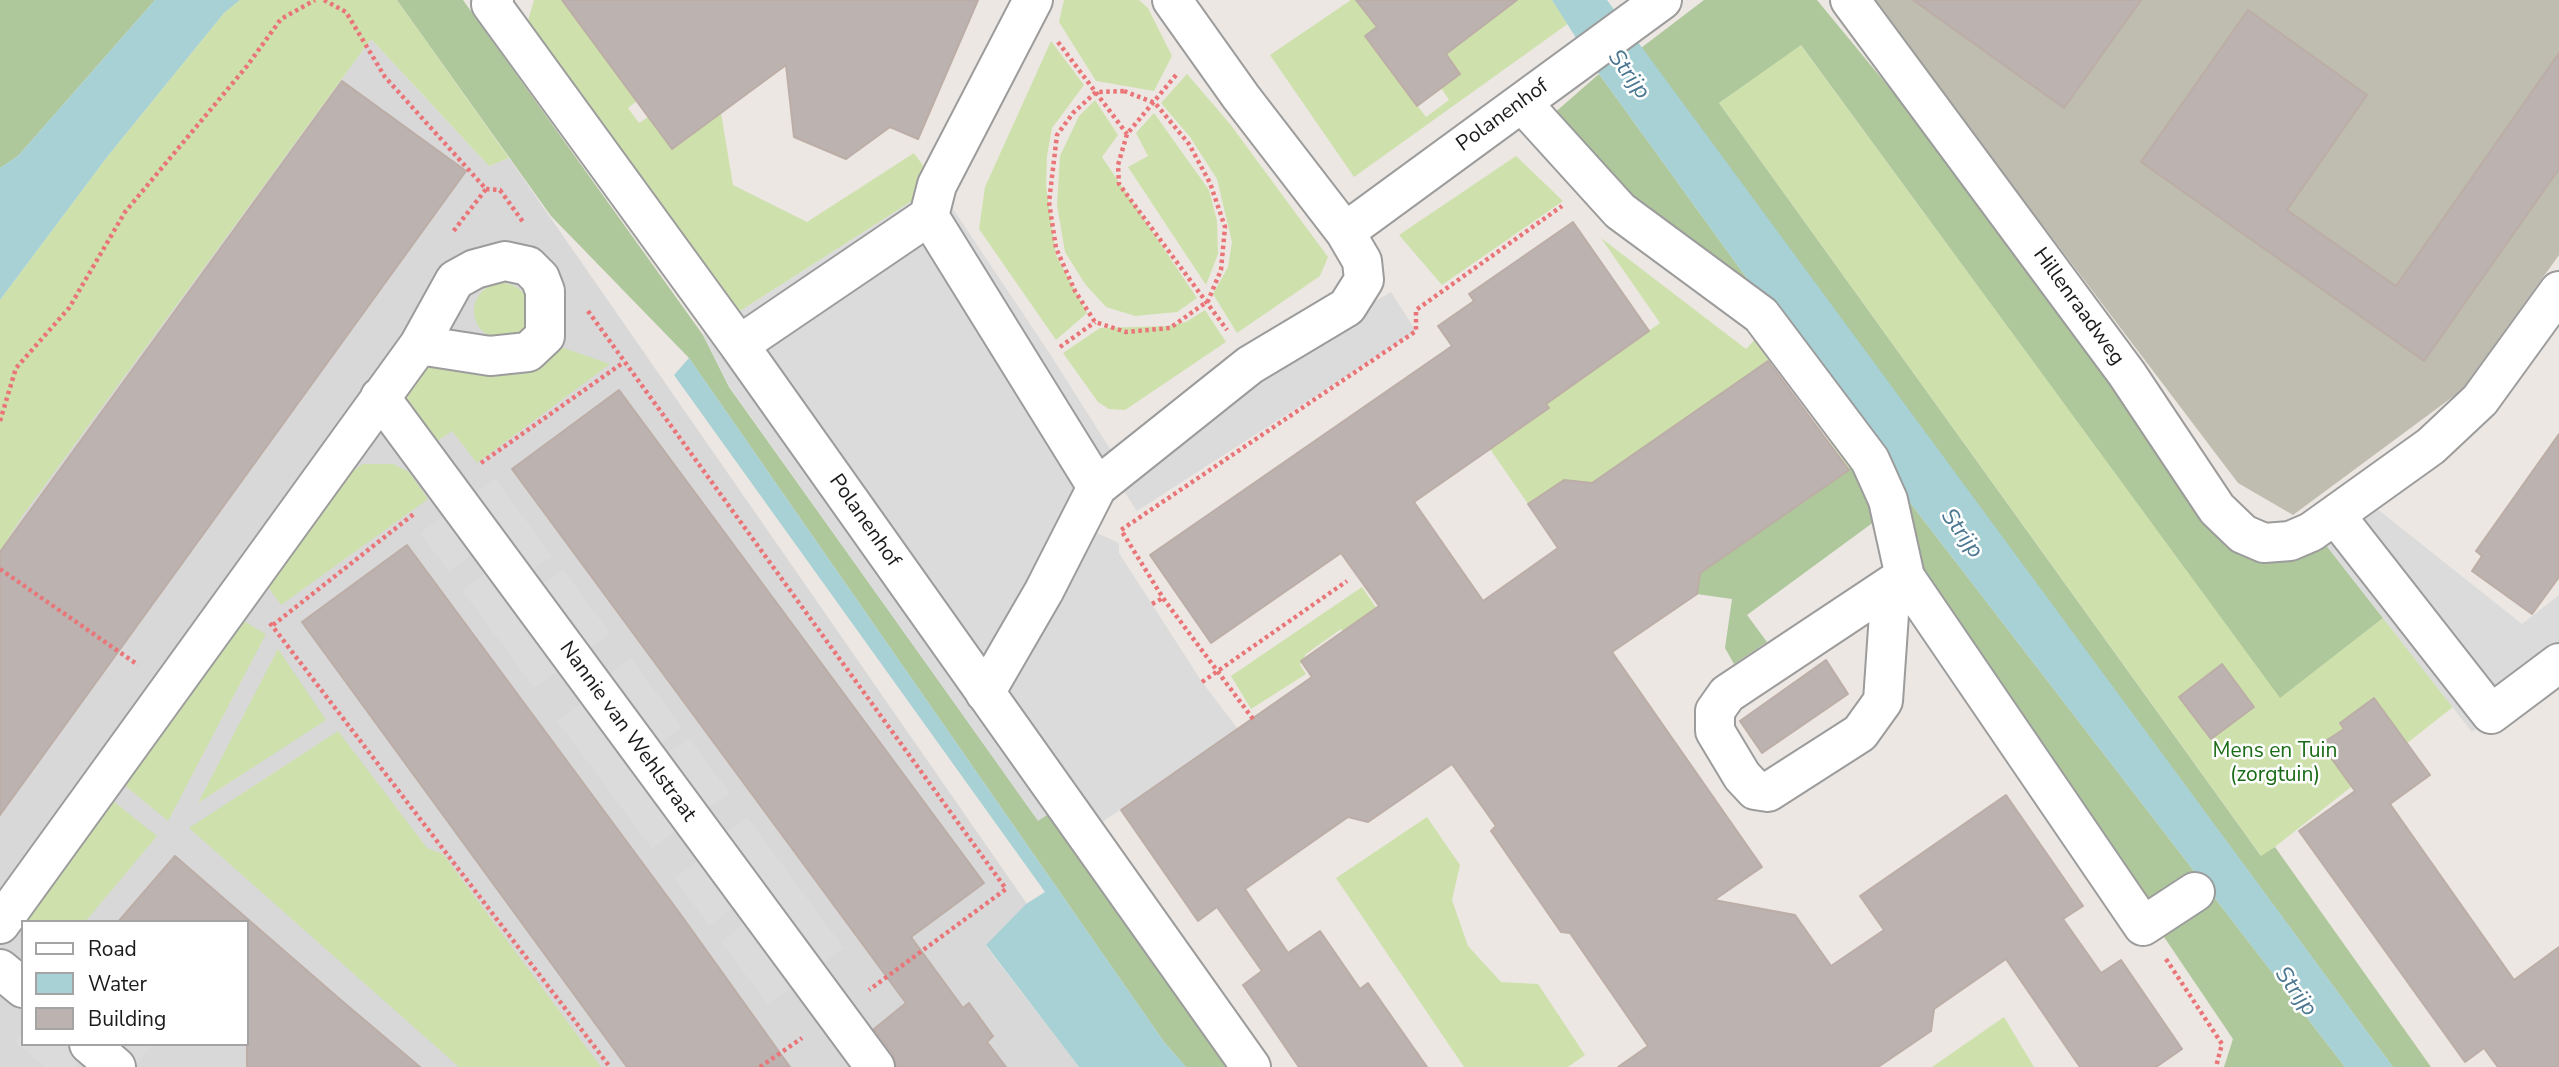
<!DOCTYPE html>
<style>
body{margin:0}
#map{position:relative;width:2559px;height:1067px;overflow:hidden;background:#ece7e2;font-family:"Nunito Sans",sans-serif}
canvas{display:block}
.legend{position:absolute;left:21px;top:920px;width:228px;height:126px;box-sizing:border-box;background:#fff;border:2px solid #a4a4a4;margin:0;padding:9px 12px;list-style:none;font-size:21px;color:#1b1b1b}
.legend li{display:flex;align-items:center;gap:14px;height:35px}
.legend b{width:35px;border:2px solid #a4a4a4}
</style>
<div id="map">
<canvas width="2559" height="1067"></canvas>
<ul class="legend">
<li><b style="height:9px;background:#fff"></b>Road</li>
<li><b style="height:19px;background:#a7d1d5"></b>Water</li>
<li><b style="height:19px;background:#bcb2af"></b>Building</li>
</ul>
</div>
<script>
const c = document.querySelector('canvas').getContext('2d');
c.lineJoin = 'round';
function paint(path, color) {
  c.fillStyle = color;
  c.fill(path, 'evenodd');
}
function shape(rows) {
  const path = new Path2D();
  for (const r of rows) {
    if (r.length === 3) {
      path.moveTo(r[0] + r[2], r[1]);
      path.arc(r[0], r[1], r[2], 0, 2 * Math.PI);
      continue;
    }
    path.moveTo(r[0], r[1]);
    for (let i = 2; i < r.length; i += 2) path.lineTo(r[i], r[i + 1]);
  }
  return path;
}
function stroke(path, color, width, dash) {
  c.strokeStyle = color;
  c.lineWidth = width;
  c.lineCap = dash ? 'butt' : 'round';
  c.setLineDash(dash || []);
  c.stroke(path);
}
function label(font, color, halo, rows, align = 'center') {
  c.font = font + ' "Nunito Sans",sans-serif';
  c.lineWidth = 5;
  c.setLineDash([]);
  c.textBaseline = 'middle';
  c.strokeStyle = halo;
  c.fillStyle = color;
  for (const [text, x, y, turn = 0] of rows) {
    c.save();
    c.translate(x, y);
    c.rotate((+turn || 0) * Math.PI / 180);
    c.textAlign = isNaN(turn) ? turn : align;
    if (halo) c.strokeText(text, 0, 0);
    c.fillText(text, 0, 0);
    c.restore();
  }
}
const residential = shape([
 [371,39,489,166,509,158,1027,904,986,946,1079,1067,0,1067,0,540],
 [23,922,247,922,247,1044,23,1044]
]);
const construction = shape([
 [1872,0,2559,0,2559,255,2462,390,2293,515,2238,483]
]);
const grass = shape([
 [240,0,397,0,509,158,489,166,371,39,23,515,0,551,0,300,107,157,224,13],
 [534,0,567,0,564,3,637,101,628,108,639,123,648,117,673,149,721,113,733,185,807,222,914,153,937,185,734,315,524,34],
 [1064,0,1139,0,1148,8,1172,56,1154,91,1096,81,1059,22],
 [1351,0,1356,0,1377,27,1365,36,1426,117,1449,100,1441,88,1446,54,1517,0,1552,0,1569,23,1354,177,1270,55],
 [1051,41,1084,85,1052,128,1047,156,1046,186,1056,255,1087,313,1056,340,979,229,985,187],
 [1800,44,2280,697,2383,618,2453,707,2262,857,1719,103],
 [1187,74,1230,124,1328,257,1320,276,1237,333,1213,294,1228,267,1232,242,1217,179,1190,137,1161,103],
 [1095,100,1118,135,1102,157,1197,298,1177,312,1135,316,1106,307,1085,284,1065,252,1057,205,1060,156,1079,116],
 [1154,113,1209,190,1217,221,1218,254,1206,285,1128,167,1148,156,1136,133],
 [1516,156,1563,201,1442,285,1399,235],
 [1601,238,1746,349,1761,333,1855,459,1849,469,1772,359,1581,491,1574,481,1564,480,1528,504,1490,449,1549,409,1546,404,1660,323],
 [502,311,28],
 [1205,310,1226,342,1125,410,1109,409,1098,402,1063,353,1100,328,1168,326,1186,322],
 [561,347,610,364,477,463,452,431,433,444,406,400,411,381,420,368,429,365,481,376,524,374,544,364],
 [363,464,393,464,409,472,428,499,281,605,266,584,342,478],
 [1362,587,1408,654,1375,671,1341,629,1306,654,1300,665,1306,674,1251,709,1231,676],
 [240,619,266,634,168,821,123,784],
 [278,649,326,720,198,803],
 [338,731,427,848,443,854,601,1067,459,1067,189,828],
 [113,801,157,836,85,922,27,922,43,895],
 [1427,817,1460,865,1452,900,1468,946,1501,982,1538,984,1585,1055,1568,1067,1464,1067,1336,878],
 [2004,1017,2034,1067,1932,1067]
]);
const forest = shape([
 [0,0,155,0,18,156,0,168],
 [397,0,463,0,703,335,729,387,1038,820,1062,805,1244,1067,1186,1067,1164,1042,689,358,551,216],
 [1704,0,1817,0,2037,267,2222,522,2322,540,2383,618,2280,698,1801,45,1719,103,2261,856,2275,847,2431,1067,2393,1067,1641,48],
 [1599,74,1898,487,2345,1067,2224,1067,2233,1039,2008,706,1910,571,1763,304,1627,203,1552,115],
 [1855,459,1882,516,1747,615,1767,642,1734,664,1725,648,1732,599,1697,594,1693,578,1849,469]
]);
const parking = shape([
 [937,185,1050,354,1124,471,1250,374,1391,292,1416,331,1137,511,1119,484,1095,532,1119,543,1119,553,1202,682,1238,729,1085,834,1062,805,1038,821,729,386,703,335],
 [495,478,552,556,530,572,540,586,563,569,610,633,588,650,607,676,631,658,682,727,660,744,667,753,689,738,730,793,706,810,724,834,747,817,844,948,768,1005,721,942,744,923,733,908,709,926,674,878,698,860,676,831,652,849,557,721,582,702,558,671,534,688,462,590,487,571,474,553,449,572,420,533],
 [2376,508,2522,624,2559,595,2559,667,2472,732,2322,540],
 [23,1032,23,1044,154,1044,136,1065,138,1067,86,1067,80,1062,76,1067,44,1067,15,1041]
]);
const water = shape([
 [155,0,240,0,224,13,107,157,0,300,0,168,18,156],
 [1552,0,1607,0,2393,1067,2345,1067,1898,487,1599,74],
 [689,358,1164,1042,1186,1067,1079,1067,986,945,1026,904,1045,892,674,375]
]);
const building = shape([
 [562,0,978,0,918,139,890,127,846,159,794,137,786,65,672,149,562,0],
 [1356,0,1517,0,1446,54,1460,74,1417,106,1365,36,1377,27,1356,0],
 [1913,0,2141,0,2064,108,1913,0],
 [2248,10,2367,95,2287,210,2396,286,2559,53,2559,169,2424,361,2141,162,2248,10],
 [342,81,466,171,0,815,0,552,342,81],
 [1573,222,1649,331,1546,404,1549,408,1414,502,1483,601,1558,548,1528,504,1564,480,1592,483,1768,361,1849,470,1700,573,1697,594,1612,652,1762,867,1714,900,1795,915,1831,966,1884,930,1860,896,2006,795,2083,906,2063,919,2101,973,2121,960,2182,1049,2156,1067,2080,1067,2006,959,1934,1009,1931,1031,1878,1067,1618,1067,1648,1046,1570,933,1561,932,1491,831,1496,826,1452,764,1368,822,1348,817,1245,889,1288,953,1320,931,1360,989,1368,983,1427,1067,1299,1067,1243,985,1262,971,1217,907,1198,921,1121,810,1312,677,1301,661,1379,606,1341,553,1211,643,1150,555,1452,346,1438,326,1474,301,1469,294,1573,222],
 [619,390,984,883,911,937,963,1008,969,1003,993,1036,987,1042,1006,1067,896,1067,893,1054,874,1029,906,1003,512,469,619,390],
 [2559,434,2559,577,2532,614,2472,571,2482,556,2476,551,2559,434],
 [407,545,681,915,790,1067,627,1067,600,1030,302,622,407,545],
 [1826,660,1848,694,1762,753,1740,721,1826,660],
 [2222,664,2254,707,2211,739,2179,697,2222,664],
 [2374,698,2430,775,2390,804,2514,980,2559,947,2559,1067,2498,1067,2484,1048,2465,1062,2299,831,2355,791,2321,744,2344,729,2340,723,2374,698],
 [175,856,342,1001,420,1067,247,1067,247,922,118,922,175,856]
]);
const path = shape([
 [324,0,346,12,385,77,486,189,452,233],
 [1058,42,1127,134],
 [1176,75,1127,134,1118,165,1119,184,1227,330],
 [1124,91,1155,103,1189,144,1210,183,1225,227,1221,270,1208,301,1170,328,1126,332,1095,322,1075,291,1056,248,1049,202,1057,135,1073,113,1096,92,1124,91],
 [486,189,500,190,523,222],
 [588,311,1006,889,869,990],
 [1060,347,1095,322],
 [0,421,16,368,69,308,125,212,247,66,281,19,315,0],
 [481,463,624,362],
 [0,569,138,665],
 [1152,604,1163,598],
 [270,623,610,1067],
 [273,625,415,513],
 [1202,682,1347,581],
 [1253,719,1163,598,1121,530,1416,331,1416,310,1562,206],
 [2166,959,2222,1044,2216,1067],
 [760,1067,802,1038]
]);
const minor = shape([
 [494,0,491,4,739,345],
 [1033,0,937,185,929,216,739,345,1251,1067],
 [1850,0,2127,374,2217,509,2243,534,2264,543,2290,541,2311,532,2431,446,2480,400,2559,291],
 [1522,103,1620,211,1761,315,1870,460,1888,500,1905,577,2143,926,2195,892],
 [929,216,1097,487],
 [1345,232,1662,0],
 [380,397,875,1067],
 [2336,516,2491,714,2559,663],
 [1891,585,1883,701,1860,733,1768,792,1755,790,1742,776,1715,731,1715,711,1727,694,1891,585,1905,577],
 [985,693,1044,591,1097,487,1250,365,1347,307,1364,280,1362,261,1345,232,1241,97,1172,0],
 [0,924,419,345,455,280,475,269,505,261,528,266,540,278,545,291,545,336,528,352,490,356,419,345],
 [0,969,23,988],
 [89,1044,116,1067]
]);
const streetNames = [
 ["Polanenhof",1503,116,-36],
 ["Hillenraadweg",2078,307,54],
 ["Polanenhof",864,521,55],
 ["Nannie van Wehlstraat",627,732,54]
];
const parkNames = [
 ["Mens en Tuin",2275,752],
 ["(zorgtuin)",2275,776]
];
const waterNames = [
 ["Strijp",1628,75,54],
 ["Strijp",1961,534,54],
 ["Strijp",2295,992,54]
];
paint(residential, '#d9d8d8');
paint(construction, '#bfbdaf');
paint(grass, '#cee1ad');
paint(forest, '#aec79b');
paint(parking, '#dbdbdb');
paint(water, '#a7d1d5');
paint(building, '#bcb2af');
stroke(building, '#bcada6', 2);
stroke(minor, '#9c9c9c', 42);
stroke(path, '#e97579', 4.5, [3.5, 3.5]);
stroke(minor, '#fff', 38);
label('21px', '#1b1b1b', '#fff', streetNames);
label('21px', '#1b6c17', '#fff', parkNames);
label('italic 23px', '#4c7891', '#fff', waterNames);
</script>
